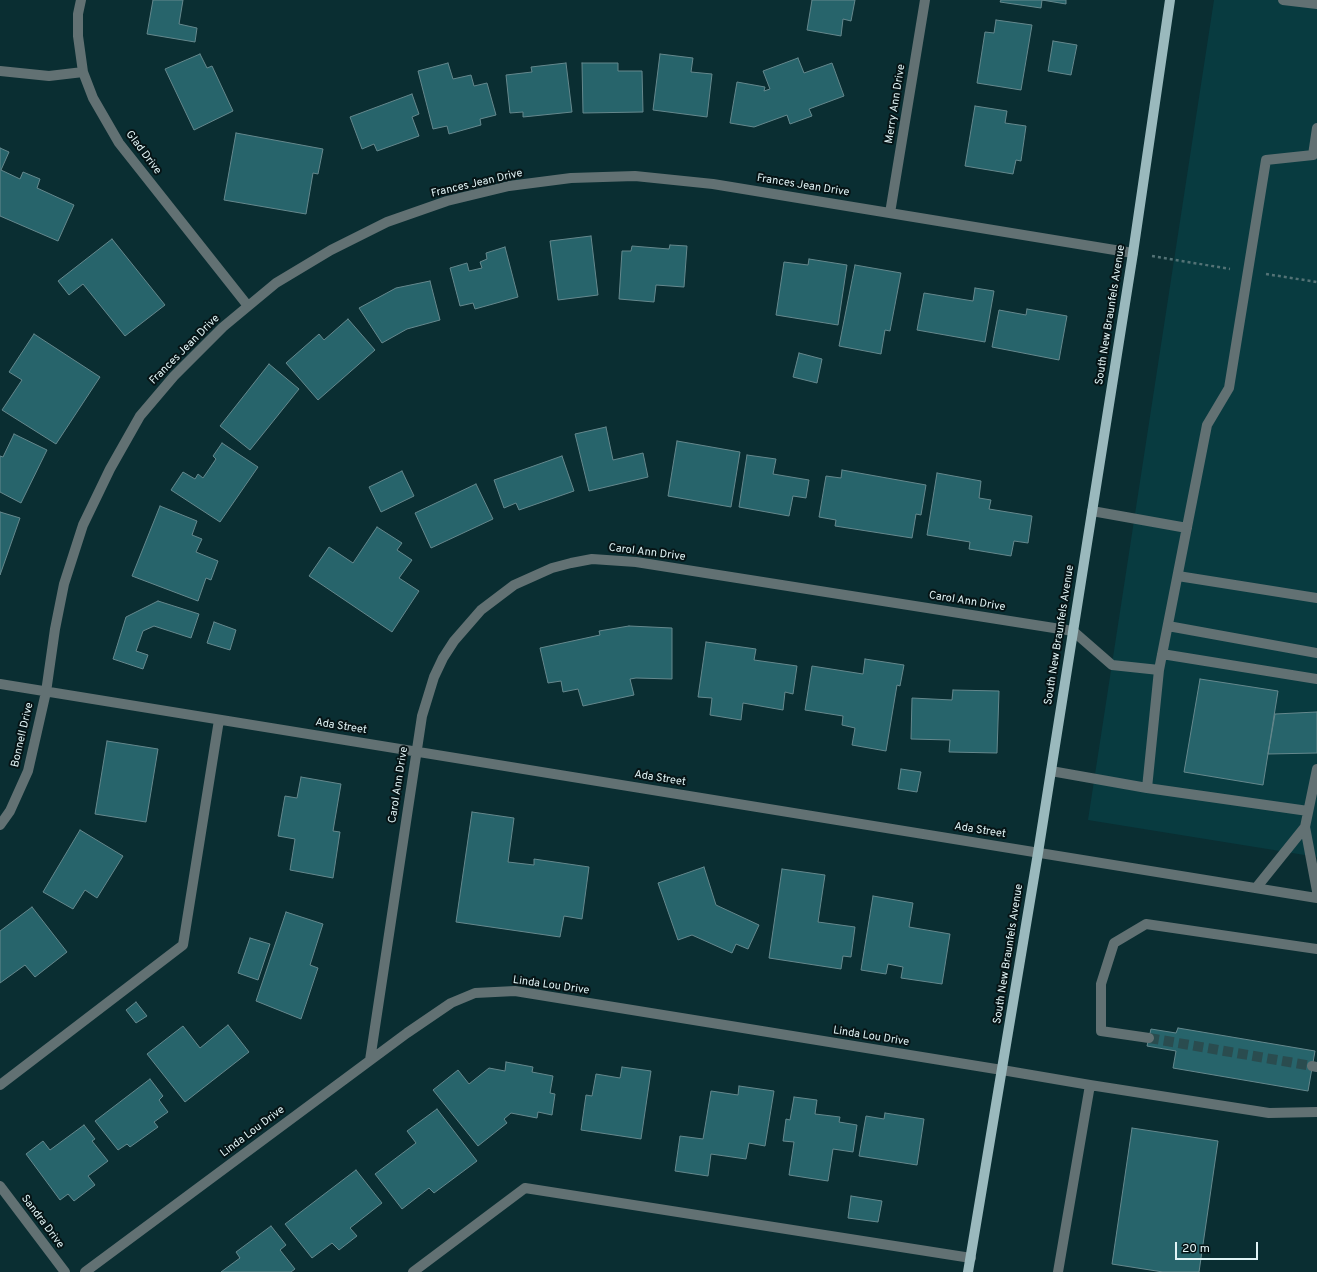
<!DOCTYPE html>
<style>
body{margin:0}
#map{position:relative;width:1317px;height:1272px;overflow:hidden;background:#0a2e32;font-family:Overpass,sans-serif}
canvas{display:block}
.scale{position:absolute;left:1175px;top:1242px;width:83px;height:18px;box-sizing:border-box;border:2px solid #e1f4f6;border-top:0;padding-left:5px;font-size:12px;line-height:14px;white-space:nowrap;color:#e1f4f6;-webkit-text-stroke:3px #061416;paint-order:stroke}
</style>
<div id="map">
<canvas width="1317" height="1272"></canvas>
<div class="scale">20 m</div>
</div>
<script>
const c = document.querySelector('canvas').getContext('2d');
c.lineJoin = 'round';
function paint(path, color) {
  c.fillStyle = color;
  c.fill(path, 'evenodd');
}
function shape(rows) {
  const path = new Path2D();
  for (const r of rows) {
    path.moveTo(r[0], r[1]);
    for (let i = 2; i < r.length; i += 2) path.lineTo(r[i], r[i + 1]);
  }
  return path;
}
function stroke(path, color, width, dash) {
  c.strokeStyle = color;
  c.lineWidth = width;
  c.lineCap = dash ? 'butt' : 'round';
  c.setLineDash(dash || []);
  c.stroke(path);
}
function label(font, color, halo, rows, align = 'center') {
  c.font = font + ' Overpass,sans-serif';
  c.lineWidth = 4;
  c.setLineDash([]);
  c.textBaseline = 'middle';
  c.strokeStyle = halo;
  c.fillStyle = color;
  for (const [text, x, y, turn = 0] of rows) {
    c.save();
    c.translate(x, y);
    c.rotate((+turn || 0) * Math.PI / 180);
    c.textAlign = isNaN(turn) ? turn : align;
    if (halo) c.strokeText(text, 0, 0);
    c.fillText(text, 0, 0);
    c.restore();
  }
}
const built = shape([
 [1214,0,1317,0,1317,857,1088,820]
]);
const building = shape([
 [153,0,183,0,179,24,197,28,195,42,147,34,153,0],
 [812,0,855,0,851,21,843,19,841,36,807,30,812,0],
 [1001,0,1066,0,1066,4,1042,0,1041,8,1000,2,1001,0],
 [996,20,1032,25,1021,90,977,83,985,32,994,33,996,20],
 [1053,41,1077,45,1071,75,1048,71,1053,41],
 [200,54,207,68,212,66,233,111,194,130,165,69,200,54],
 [660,54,693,58,691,72,712,74,707,117,653,110,660,54],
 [798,58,804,73,832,63,844,96,809,109,812,116,790,124,787,115,754,127,730,123,737,82,765,87,764,91,770,89,763,71,798,58],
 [448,63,453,79,471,75,474,86,487,83,496,115,480,119,481,125,449,134,447,126,433,129,418,71,448,63],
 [566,63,572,112,523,117,523,112,510,113,506,75,532,72,531,67,566,63],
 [582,63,618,63,618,71,642,71,643,112,583,113,582,63],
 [412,94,419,114,412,117,419,136,377,151,374,144,362,149,350,117,412,94],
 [975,106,1007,111,1005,123,1026,126,1021,161,1016,160,1013,174,965,166,975,106],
 [236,133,323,149,318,174,313,173,306,214,224,200,236,133],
 [0,148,9,152,1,170,20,179,23,172,40,179,37,188,74,205,58,241,0,216,0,148],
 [591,236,598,295,558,300,550,241,591,236],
 [112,239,165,305,125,336,83,284,69,295,58,281,112,239],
 [670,245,687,246,684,287,656,285,654,302,619,299,622,251,631,251,632,246,669,249,670,245],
 [505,247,518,297,475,309,473,303,460,306,450,268,467,263,469,271,482,268,480,262,487,259,486,253,505,247],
 [809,259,847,265,838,325,776,315,784,262,808,265,809,259],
 [855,265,901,273,890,331,885,330,881,354,839,346,855,265],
 [430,281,440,320,407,329,382,343,359,308,396,288,430,281],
 [975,288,994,291,985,342,917,330,924,293,973,301,975,288],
 [1027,309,1067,316,1059,360,992,347,999,310,1026,315,1027,309],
 [348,319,375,350,318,400,286,363,319,334,324,340,348,319],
 [34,334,100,377,56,444,2,410,22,380,9,372,34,334],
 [799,353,822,359,817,383,793,377,799,353],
 [269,364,299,389,250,450,220,426,269,364],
 [606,427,613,460,643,453,648,477,589,491,575,434,606,427],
 [14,434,47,450,21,503,0,492,0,456,3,457,14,434],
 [677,441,740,452,731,507,668,496,677,441],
 [222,443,258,467,220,522,171,490,183,472,195,479,198,474,203,478,216,459,213,456,222,443],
 [747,455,776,459,773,474,809,480,806,498,793,496,789,516,739,507,747,455],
 [562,456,574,491,519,510,516,503,504,508,494,480,562,456],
 [842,470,926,485,921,515,916,514,912,538,835,526,836,520,819,517,826,476,841,478,842,470],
 [402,471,414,496,381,512,369,487,402,471],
 [937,473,981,481,979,498,991,500,989,509,1032,516,1028,543,1014,541,1011,556,969,549,970,542,927,535,937,473],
 [476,484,493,519,431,548,415,513,476,484],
 [160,506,197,521,192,535,202,539,196,552,218,561,211,580,206,578,198,601,132,576,160,506],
 [0,512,20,518,0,575,0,512],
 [377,527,402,543,397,550,412,560,399,578,419,591,392,632,309,576,329,547,353,563,377,527],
 [158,601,199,614,191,638,154,626,143,631,136,651,148,655,143,669,113,659,126,617,158,601],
 [214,622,236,630,230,650,207,643,214,622],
 [629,626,672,628,672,679,636,678,630,679,634,695,583,706,578,689,563,692,561,681,548,683,540,648,600,635,599,631,629,626],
 [706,642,756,649,754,660,797,666,793,694,785,692,783,710,743,703,741,720,710,715,712,698,698,697,706,642],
 [865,659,904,665,900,686,897,685,886,751,852,745,855,728,842,725,843,716,805,710,812,666,863,674,865,659],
 [1200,679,1278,691,1263,785,1184,772,1200,679],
 [953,690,999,691,997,753,949,752,950,740,911,739,912,698,952,700,953,690],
 [1317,712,1317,753,1268,754,1275,714,1317,712],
 [107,741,158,749,146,822,95,814,107,741],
 [901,769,921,772,917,792,898,789,901,769],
 [301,777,341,784,333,831,340,832,333,878,290,870,295,839,278,836,285,796,297,798,301,777],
 [472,812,514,818,508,862,534,865,534,859,589,867,582,919,564,916,560,937,456,922,472,812],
 [80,830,123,856,97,898,85,890,73,909,43,892,80,830],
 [704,867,716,905,759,925,748,949,736,944,732,953,692,935,678,940,658,883,704,867],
 [782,869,825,875,818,922,855,927,851,957,843,956,841,969,769,958,782,869],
 [873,896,913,903,909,927,950,934,942,984,901,978,903,967,888,964,886,974,861,970,873,896],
 [32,907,67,952,35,977,25,965,0,983,0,931,32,907],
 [286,912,323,924,310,965,318,968,301,1019,256,1001,286,912],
 [250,938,270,944,258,980,238,973,250,938],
 [136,1002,147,1016,136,1023,126,1010,136,1002],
 [228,1025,249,1052,185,1102,147,1054,183,1026,200,1048,228,1025],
 [1178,1028,1315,1051,1308,1091,1173,1068,1176,1051,1147,1046,1151,1029,1176,1033,1178,1028],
 [506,1062,533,1067,532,1072,553,1076,550,1093,555,1094,552,1115,538,1112,537,1118,511,1113,504,1119,507,1123,478,1146,433,1090,458,1070,469,1084,489,1068,505,1071,506,1062],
 [622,1067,651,1071,641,1139,581,1130,586,1095,592,1096,596,1074,620,1078,622,1067],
 [150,1079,163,1096,159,1100,168,1112,154,1122,158,1127,130,1147,127,1144,118,1150,95,1121,150,1079],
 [739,1086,774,1091,765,1146,749,1143,746,1159,711,1154,708,1176,675,1171,680,1136,703,1139,711,1091,738,1095,739,1086],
 [794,1097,817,1100,815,1114,840,1117,839,1122,857,1125,853,1152,833,1149,828,1181,789,1175,794,1142,783,1141,786,1119,790,1120,794,1097],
 [437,1109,477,1161,434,1193,429,1188,402,1209,375,1174,416,1143,407,1131,437,1109],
 [885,1113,924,1119,917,1165,859,1156,866,1116,884,1119,885,1113],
 [84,1125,95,1139,92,1141,108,1161,88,1176,95,1185,74,1201,68,1194,60,1200,26,1154,43,1141,50,1150,84,1125],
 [1132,1128,1218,1141,1199,1272,1163,1272,1112,1264,1132,1128],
 [356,1170,382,1203,350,1228,357,1236,339,1250,332,1243,312,1258,285,1224,356,1170],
 [851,1196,882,1201,878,1222,848,1218,851,1196],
 [271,1226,286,1245,280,1250,295,1269,291,1272,221,1272,240,1258,236,1252,271,1226]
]);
const minorTunnel = shape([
 [1149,1038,1312,1066]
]);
const path = shape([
 [1152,256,1230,269],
 [1266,274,1317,282]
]);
const minor = shape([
 [81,0,78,14,78,36,83,72,93,98,119,143,248,306],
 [1283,0,1317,4],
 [0,71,49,76,83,72],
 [890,213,925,0],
 [1092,511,1187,528],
 [1178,576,1317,598],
 [1168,626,1317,653],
 [1162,654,1317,679],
 [0,684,1317,898],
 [1317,769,1305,827,1317,891],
 [1051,771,1147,788,1308,811],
 [1147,788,1159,670],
 [0,825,10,811,28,771,46,692,55,629,64,584,83,525,110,469,140,416,174,376,223,327,276,283,331,250,387,222,447,201,509,186,571,178,635,176,713,184,1133,253],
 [1256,888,1305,827],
 [1149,1038,1101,1031,1101,984,1114,943,1146,924,1317,949],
 [370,1060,422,716,434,677,443,658,454,641,481,610,514,585,552,568,571,563,592,559,636,562,1073,631,1112,665,1159,670,1207,425,1229,388,1266,160,1313,155,1317,128],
 [1312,1066,1317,1067],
 [0,1085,183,945,219,720],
 [0,1186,65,1272],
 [85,1272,407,1033,451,1003,475,993,515,991,1002,1070,1090,1085,1269,1113,1317,1112],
 [413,1272,525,1188,971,1258],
 [1058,1272,1090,1085]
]);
const major = shape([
 [968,1272,1038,853,1133,253,1170,0]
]);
const streetNames = [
 ["Merry Ann Drive",896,104,-81],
 ["Glad Drive",143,153,53],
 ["Frances Jean Drive",477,184,-13],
 ["Frances Jean Drive",803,186,9],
 ["South New Braunfels Avenue",1111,315,-81],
 ["Frances Jean Drive",185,350,-45],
 ["Carol Ann Drive",647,553,7],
 ["Carol Ann Drive",967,602,9],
 ["South New Braunfels Avenue",1060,635,-81],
 ["Ada Street",341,727,9],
 ["Bonnell Drive",23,735,-77],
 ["Ada Street",660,779,9],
 ["Carol Ann Drive",399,785,-81],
 ["Ada Street",980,831,9],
 ["South New Braunfels Avenue",1009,954,-81],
 ["Linda Lou Drive",551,986,8],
 ["Linda Lou Drive",871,1037,9],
 ["Linda Lou Drive",253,1132,-37],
 ["Sandra Drive",42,1222,53]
];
paint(built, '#083b40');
paint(building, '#27646b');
stroke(building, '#65888d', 1);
stroke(minorTunnel, '#2a4c4f', 10, [10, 5]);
stroke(path, '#537275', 2.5, [3, 3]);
stroke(minor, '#627173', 10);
stroke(major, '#9ab9bd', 10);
label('11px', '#e1f4f6', '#061416', streetNames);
</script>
